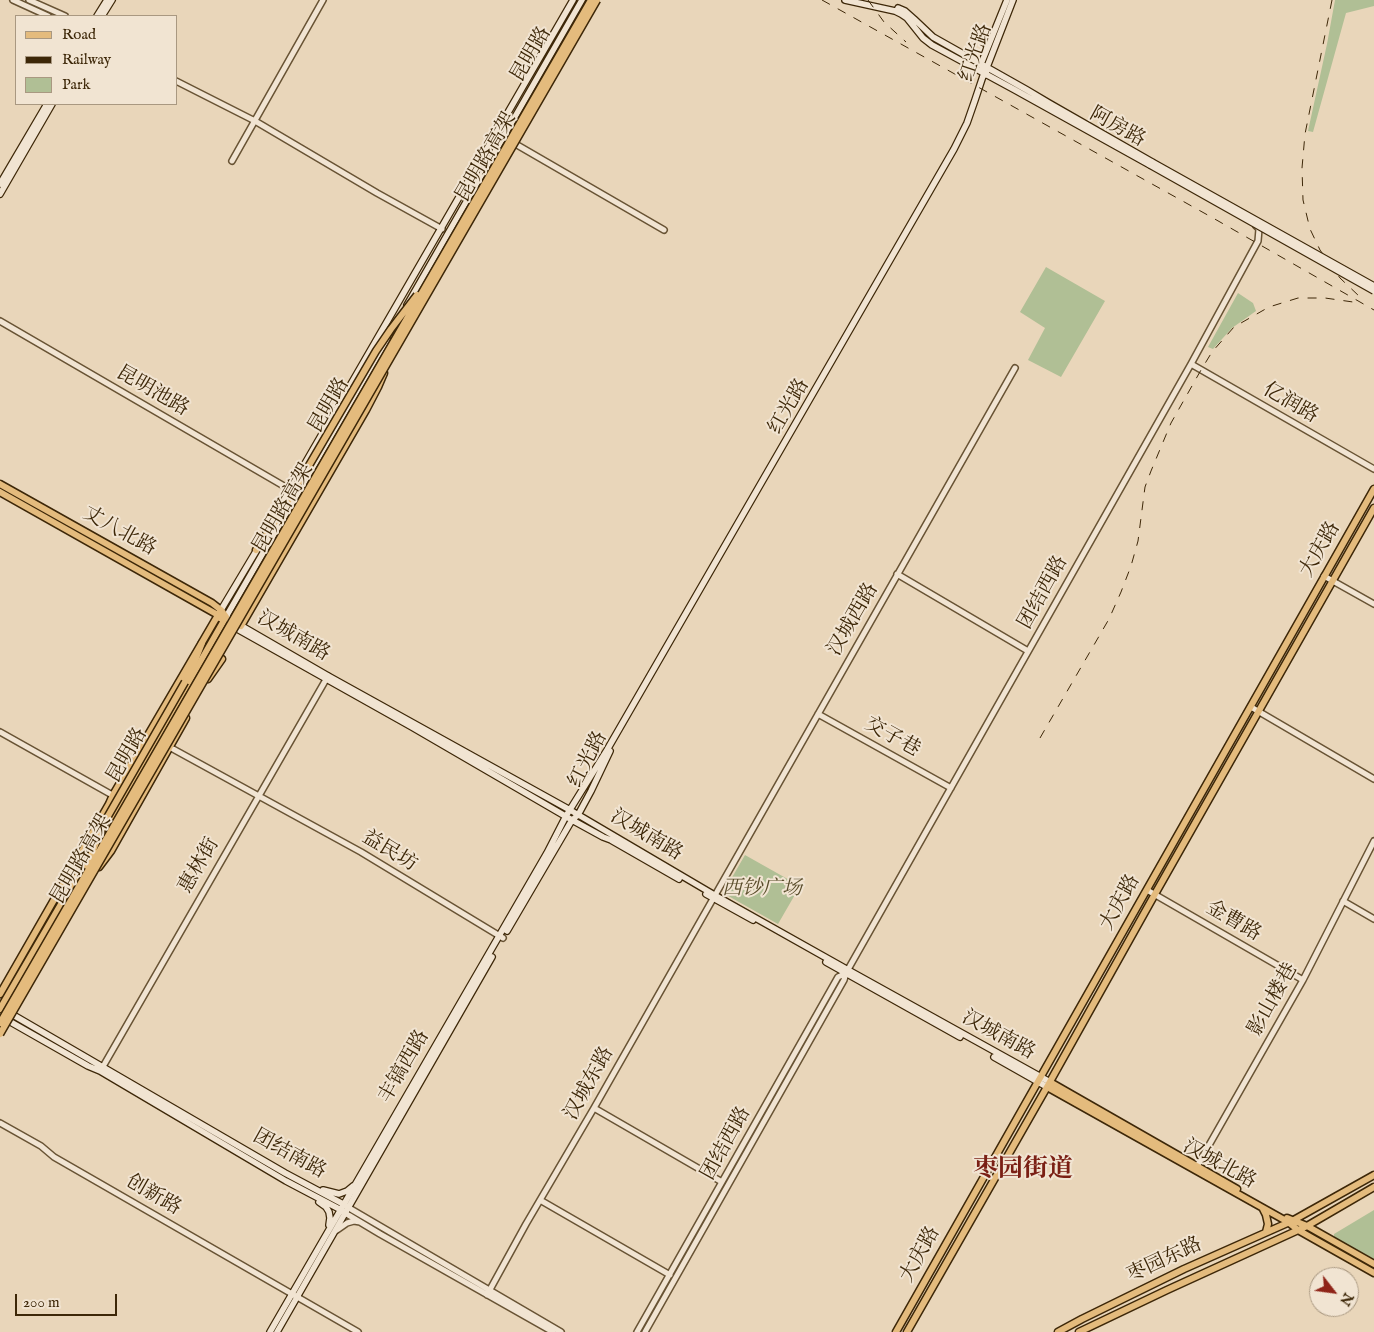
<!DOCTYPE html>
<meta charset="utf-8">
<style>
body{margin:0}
#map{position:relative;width:1374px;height:1332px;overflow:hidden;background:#e9d6ba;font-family:"IM FELL English",serif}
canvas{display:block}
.legend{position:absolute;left:15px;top:15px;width:162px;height:90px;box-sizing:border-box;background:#f1e4d2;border:1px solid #a99881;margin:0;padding:6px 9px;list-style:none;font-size:15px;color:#3d2708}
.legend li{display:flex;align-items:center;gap:10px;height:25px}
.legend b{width:25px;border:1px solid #a99881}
.north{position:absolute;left:1309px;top:1267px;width:50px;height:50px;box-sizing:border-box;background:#f1e4d2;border:1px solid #a99881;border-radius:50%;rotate:120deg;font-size:14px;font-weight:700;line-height:20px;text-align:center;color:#3d2708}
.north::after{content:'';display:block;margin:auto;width:18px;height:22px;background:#8f2418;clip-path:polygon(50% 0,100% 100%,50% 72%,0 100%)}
.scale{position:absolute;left:15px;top:1294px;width:102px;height:22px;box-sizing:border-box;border:2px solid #3d2708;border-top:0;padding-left:6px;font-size:15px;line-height:18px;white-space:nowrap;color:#3d2708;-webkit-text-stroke:4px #f1e4d2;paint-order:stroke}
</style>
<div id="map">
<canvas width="1374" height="1332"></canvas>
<ul class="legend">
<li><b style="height:6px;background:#e4bb7d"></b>Road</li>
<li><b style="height:6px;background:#3d2708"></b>Railway</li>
<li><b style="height:14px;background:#b0bf95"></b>Park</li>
</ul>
<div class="north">N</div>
<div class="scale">200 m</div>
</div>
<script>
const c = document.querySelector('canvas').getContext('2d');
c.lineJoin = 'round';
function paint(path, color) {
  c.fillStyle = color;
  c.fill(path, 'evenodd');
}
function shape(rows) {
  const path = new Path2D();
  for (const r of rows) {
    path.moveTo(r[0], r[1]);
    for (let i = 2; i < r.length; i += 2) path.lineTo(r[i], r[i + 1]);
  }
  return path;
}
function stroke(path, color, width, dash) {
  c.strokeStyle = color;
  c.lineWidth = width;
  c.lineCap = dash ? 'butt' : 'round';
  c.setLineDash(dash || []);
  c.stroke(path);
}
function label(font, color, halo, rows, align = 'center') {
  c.font = font + ' "IM FELL English","Noto Serif SC",serif';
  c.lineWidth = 4;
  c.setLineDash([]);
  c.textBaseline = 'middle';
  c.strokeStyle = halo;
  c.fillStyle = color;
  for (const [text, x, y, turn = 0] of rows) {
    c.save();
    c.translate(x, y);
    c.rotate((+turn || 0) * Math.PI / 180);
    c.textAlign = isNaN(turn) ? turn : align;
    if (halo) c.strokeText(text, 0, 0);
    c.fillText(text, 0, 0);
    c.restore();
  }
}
const green = shape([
 [1335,0,1374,0,1374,6,1346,13,1313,132,1308,131,1327,44],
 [1046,267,1105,301,1061,377,1028,360,1045,328,1020,312],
 [1238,293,1253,303,1256,311,1232,328,1213,349,1208,347],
 [745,855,800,886,778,924,723,893],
 [1374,1210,1374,1260,1334,1238,1334,1234]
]);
const tertiary = shape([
 [13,0,48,16],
 [29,0,65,16],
 [176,81,255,121,377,193,442,229],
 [512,142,664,230],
 [232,161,323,0],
 [0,321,289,489],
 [1191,364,1374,469],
 [897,574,1028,651],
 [1324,576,1374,604],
 [1251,707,1374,779],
 [818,714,951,788],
 [0,732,114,796],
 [173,749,361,852,503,938],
 [1147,890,1303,980],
 [1343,901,1374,919],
 [101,1070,328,676],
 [594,1108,722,1182],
 [0,1123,41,1146,54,1157,101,1184,358,1332],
 [1196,1168,1303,980,1374,841],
 [540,1200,670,1275],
 [349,1208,561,1332],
 [345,1213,380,1234,553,1332],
 [337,1230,347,1223,354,1221,360,1222],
 [487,1295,526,1224,594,1108,1015,368],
 [637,1332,838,977,846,973],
 [645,1332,844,980,846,973,1191,364,1258,241,1259,229,1256,226]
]);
const secondary = shape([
 [845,0,895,11,901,14,907,18,923,38,932,45,1015,90,1150,165],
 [898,8,905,11,914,19,933,37,1027,90,1049,103,1152,162],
 [97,16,107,0],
 [102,16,112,0],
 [986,75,987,67,1013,0],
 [0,184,47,104],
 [0,194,52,104],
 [407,305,582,0],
 [387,339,226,617,328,676,570,810,711,893,848,970,1050,1082],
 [266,531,573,0],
 [221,610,258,548],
 [232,626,412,727,572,820,603,837,611,840,679,879],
 [706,894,753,920],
 [507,931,572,820,578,815,591,791,610,751],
 [826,962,960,1037],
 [8,1012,285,1173,345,1205],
 [0,1016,88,1066,100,1071,286,1181,343,1211],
 [994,1057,1047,1087],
 [323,1190,339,1194,347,1191,353,1186],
 [319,1202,326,1207,329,1212,330,1218,329,1225],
 [270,1332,547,853,566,816,607,750,954,149,967,123,975,100,984,73,981,64,1007,0],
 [277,1332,492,957]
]);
const primary = shape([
 [0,484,212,603,221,610,226,617,106,826],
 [0,492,218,615,220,618],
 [0,994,109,804,113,795,221,610],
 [0,1009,89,856],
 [1050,1082,1237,1189],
 [1047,1087,1288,1222,1298,1230,1374,1273],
 [1263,1209,1266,1215,1268,1224,1266,1232],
 [1287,1218,1307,1226,1374,1264],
 [896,1332,1374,489],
 [907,1332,1047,1087,1155,894,1374,508],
 [1058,1332,1082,1319,1184,1269,1292,1221,1374,1175],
 [1079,1332,1167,1290,1307,1226,1374,1187]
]);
const trunk = shape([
 [256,550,279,516,297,486],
 [241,626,366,410,378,387,384,373],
 [208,679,222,659],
 [185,682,191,671,202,643],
 [99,867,111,851,186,718]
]);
const rail = shape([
 [822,0,1213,218,1374,310],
 [868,0,884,22,906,42],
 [1332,0,1305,134,1302,168,1303,200,1310,229,1320,250,1340,278,1360,297],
 [1040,738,1109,619,1121,592,1131,566,1138,541,1145,487,1151,471,1171,423,1201,370,1212,352,1234,327,1269,307,1298,298,1325,298,1353,302]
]);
const secondaryBridge = shape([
 [1152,162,1374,286],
 [1150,165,1374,291]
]);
const trunkBridge = shape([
 [297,486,376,351,391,329,417,295],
 [87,866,99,835,108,816,185,682],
 [0,1023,591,0],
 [0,1034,597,0]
]);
const streetNames = [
 ["红光路",977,53,-71],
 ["昆明路",532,55,-60],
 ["阿房路",1117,128,29],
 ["昆明路高架",487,158,-60],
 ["昆明池路",152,392,30],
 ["亿润路",1290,404,30],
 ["昆明路",330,406,-60],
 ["红光路",790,407,-60],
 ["昆明路高架",284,509,-60],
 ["丈八北路",119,532,29],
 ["大庆路",1321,550,-60],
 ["团结西路",1044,593,-61],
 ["汉城西路",854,620,-60],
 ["汉城南路",293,637,30],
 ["交子巷",892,738,29],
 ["昆明路",128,756,-60],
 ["红光路",589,760,-63],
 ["汉城南路",646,836,31],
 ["益民坊",389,852,31],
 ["昆明路高架",82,860,-60],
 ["惠林街",200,866,-60],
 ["大庆路",1121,903,-61],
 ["金曹路",1233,922,30],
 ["影山楼巷",1274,1000,-61],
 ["汉城南路",998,1036,29],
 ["丰镐西路",405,1067,-60],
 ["汉城东路",590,1084,-61],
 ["团结西路",727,1144,-61],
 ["团结南路",289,1155,29],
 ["汉城北路",1219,1165,29],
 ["创新路",153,1196,30],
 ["大庆路",921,1255,-61],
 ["枣园东路",1165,1261,-25]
];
const parkNames = [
 ["西钞广场",762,890]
];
const districtNames = [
 ["枣园街道",1023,1171]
];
paint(green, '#b0bf95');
stroke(tertiary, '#685334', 8);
stroke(secondary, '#3d2708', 8);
stroke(primary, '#3d2708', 9);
stroke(trunk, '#3d2708', 9);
stroke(tertiary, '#f1e4d2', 5);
stroke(secondary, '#f1e4d2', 5.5);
stroke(primary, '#e4bb7d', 6);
stroke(trunk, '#e4bb7d', 6);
stroke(rail, '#3d2708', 1, [9, 9]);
stroke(secondaryBridge, '#3d2708', 8, []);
stroke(trunkBridge, '#3d2708', 9, []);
stroke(secondaryBridge, '#f1e4d2', 5.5);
stroke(trunkBridge, '#e4bb7d', 6);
label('20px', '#3d2708', '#f1e4d2', streetNames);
label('italic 20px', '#5a4d2b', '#f1e4d2', parkNames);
label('bold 25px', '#7a1f14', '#f1e4d2', districtNames);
</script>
